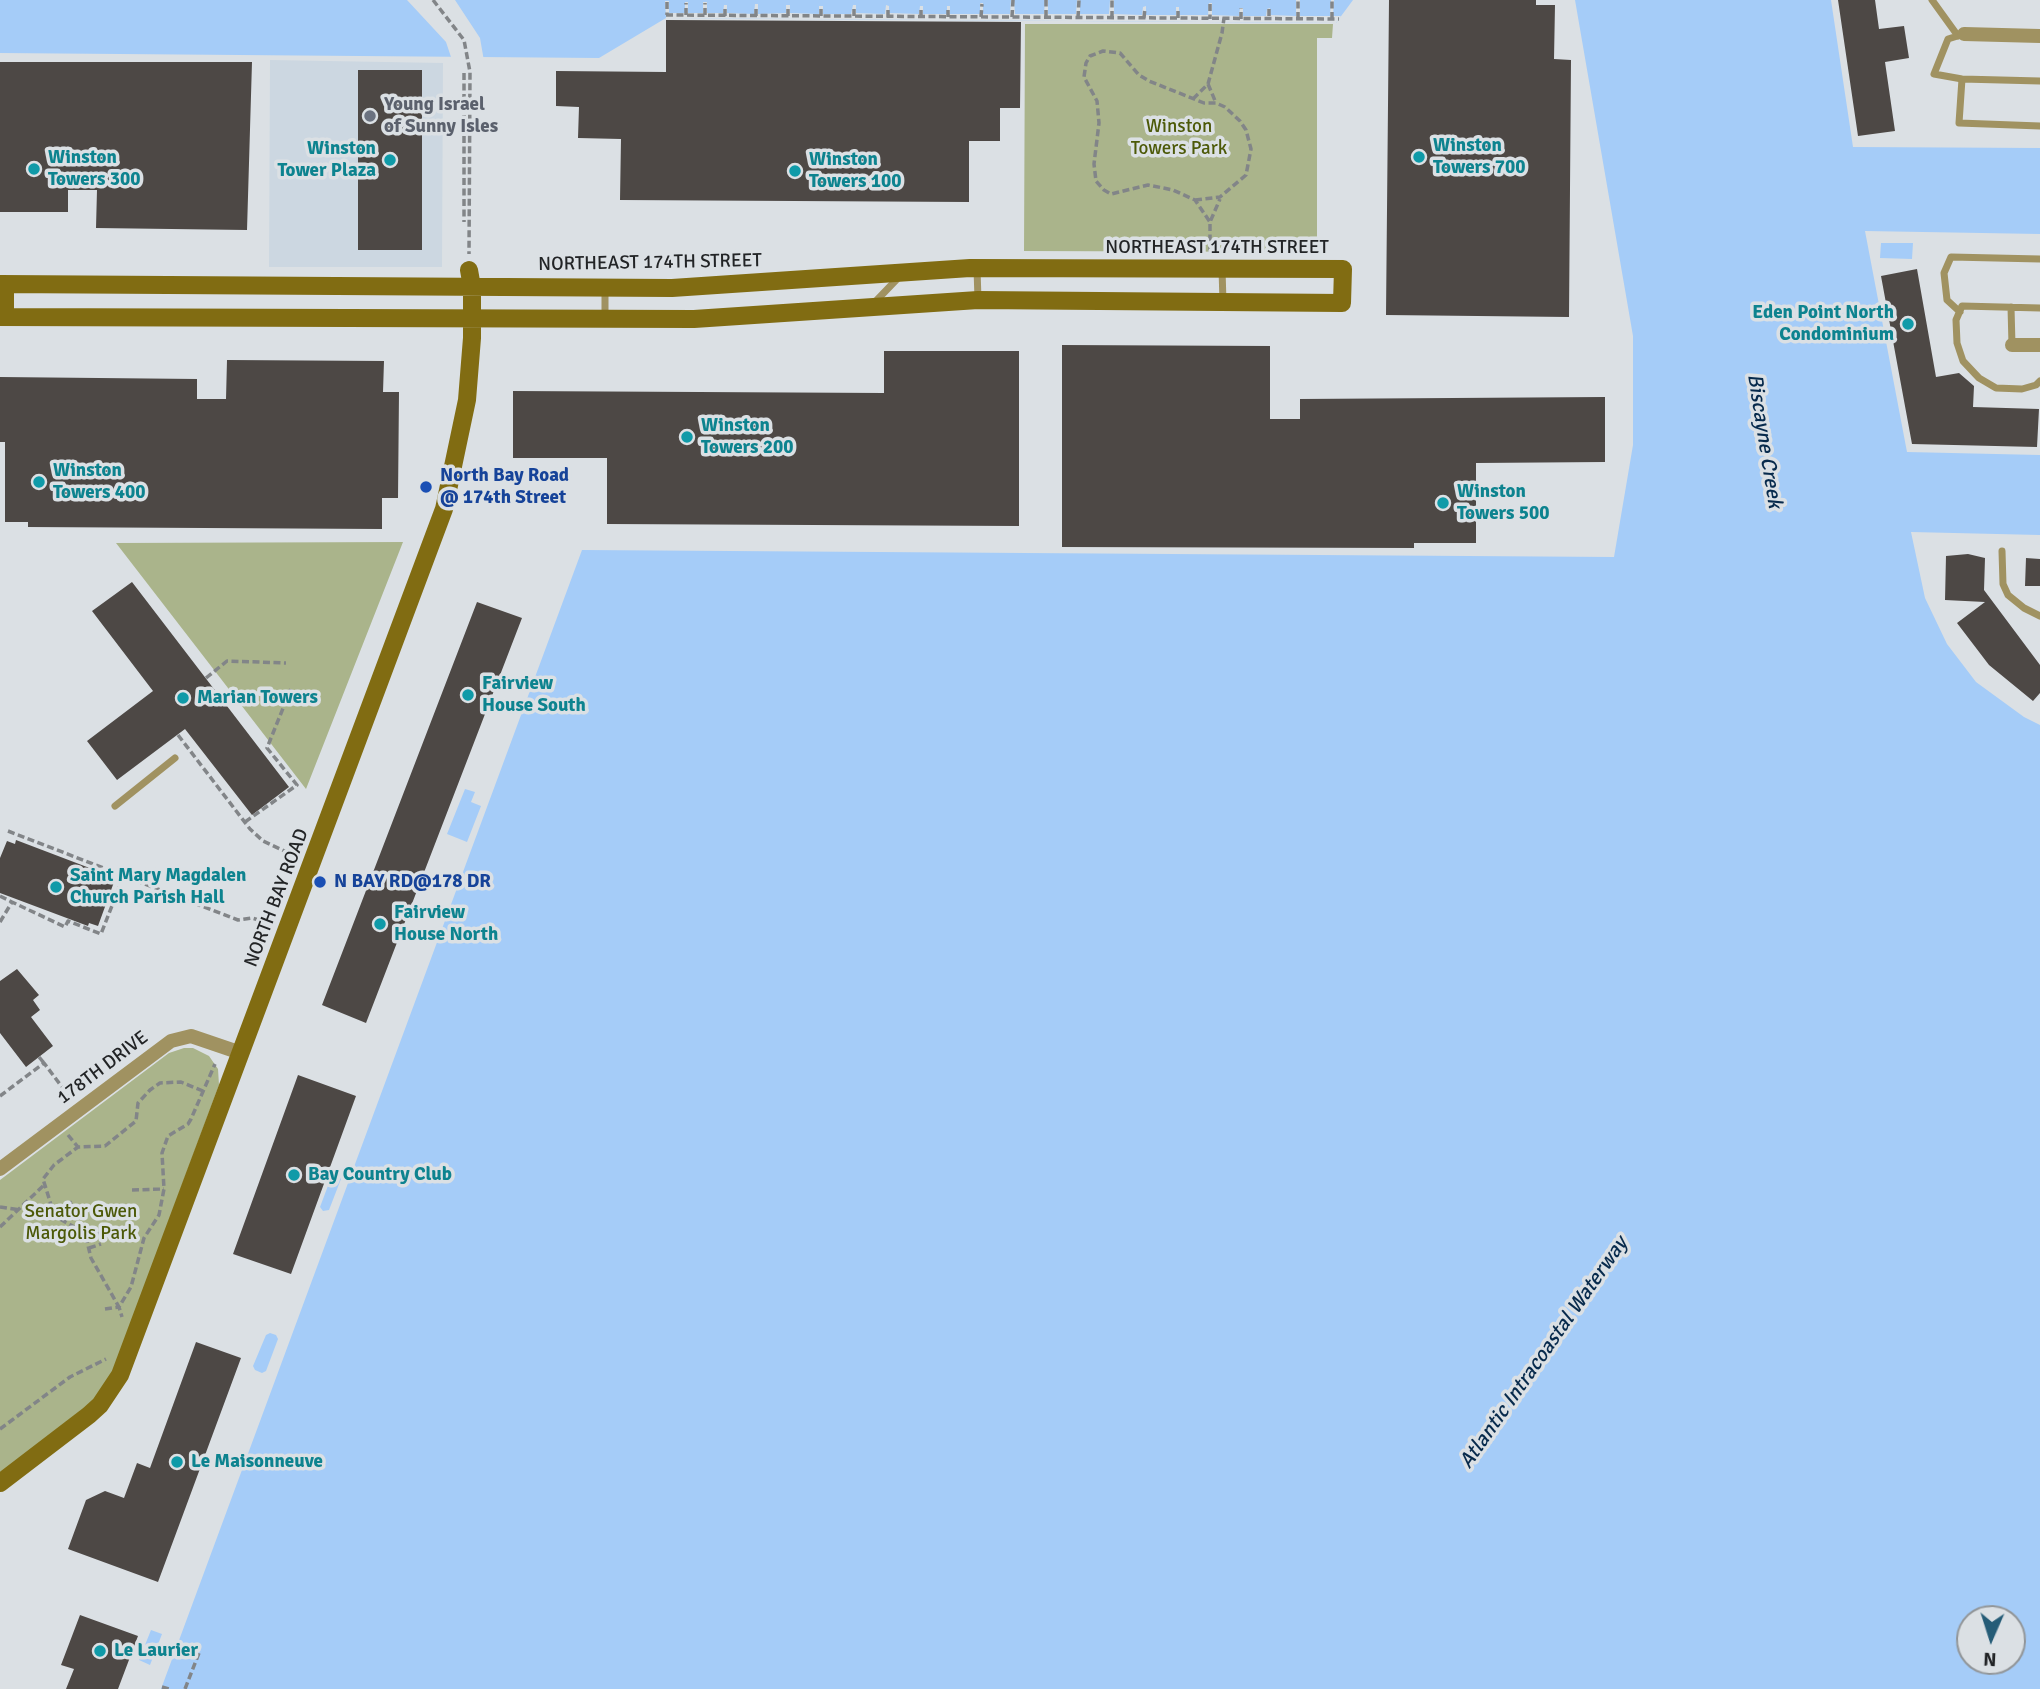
<!DOCTYPE html>
<style>
body{margin:0}
#map{position:relative;width:2040px;height:1689px;overflow:hidden;background:#dbe0e4;font-family:Signika,sans-serif}
canvas{display:block}
.north{position:absolute;left:1956px;top:1605px;width:70px;height:70px;box-sizing:border-box;background:#dbe0e4;border:2px solid #919598;border-radius:50%;rotate:183deg;font-size:19px;font-weight:700;line-height:28px;text-align:center;color:#222426}
.north::after{content:'';display:block;margin:auto;width:24px;height:32px;background:#255c77;clip-path:polygon(50% 0,100% 100%,50% 72%,0 100%)}
</style>
<div id="map">
<canvas width="2040" height="1689"></canvas>
<div class="north">N</div>
</div>
<script>
const c = document.querySelector('canvas').getContext('2d');
c.lineJoin = 'round';
function paint(path, color) {
  c.fillStyle = color;
  c.fill(path, 'evenodd');
}
function shape(rows) {
  const path = new Path2D();
  for (const r of rows) {
    path.moveTo(r[0], r[1]);
    for (let i = 2; i < r.length; i += 2) path.lineTo(r[i], r[i + 1]);
  }
  return path;
}
function stroke(path, color, width, dash) {
  c.strokeStyle = color;
  c.lineWidth = width;
  c.lineCap = dash ? 'butt' : 'round';
  c.setLineDash(dash || []);
  c.stroke(path);
}
function label(font, color, halo, rows, align = 'center') {
  c.font = font + ' Signika,sans-serif';
  c.lineWidth = 7;
  c.setLineDash([]);
  c.textBaseline = 'middle';
  c.strokeStyle = halo;
  c.fillStyle = color;
  for (const [text, x, y, turn = 0] of rows) {
    c.save();
    c.translate(x, y);
    c.rotate((+turn || 0) * Math.PI / 180);
    c.textAlign = isNaN(turn) ? turn : align;
    if (halo) c.strokeText(text, 0, 0);
    c.fillText(text, 0, 0);
    c.restore();
  }
}
const built = shape([
 [270,60,443,63,442,267,269,267]
]);
const green = shape([
 [1025,24,1333,24,1332,38,1317,38,1317,252,1024,251],
 [403,542,306,789,116,543],
 [184,1048,193,1048,209,1056,218,1069,219,1085,114,1369,97,1398,0,1473,0,1180,169,1053]
]);
const water = shape([
 [0,0,1353,0,1336,23,666,18,599,58,0,53],
 [1575,0,1831,0,1853,147,2040,148,2040,234,1865,231,1907,452,2040,455,2040,535,1911,532,1925,598,1947,644,1976,682,2024,717,2040,725,2040,1689,161,1689,582,550,1614,557,1633,445,1633,336],
 [1970,1619,2012,1619,2012,1661,1970,1661],
 [1881,243,1913,243,1912,259,1880,258],
 [465,789,475,792,471,802,481,806,467,842,447,834],
 [338,1174,341,1179,329,1210,323,1211,320,1207,332,1175],
 [270,1333,276,1335,278,1339,266,1371,262,1373,255,1370,253,1366,266,1335],
 [151,1630,162,1634,150,1665,139,1660]
]);
const pier = shape([
 [407,0,455,0,480,38,484,61,452,60,446,42],
 [1011,0,1014,0,1015,14,1044,14,1045,0,1048,0,1048,14,1076,14,1077,0,1080,0,1080,14,1109,14,1110,0,1114,0,1114,14,1142,15,1143,7,1146,6,1146,15,1176,15,1176,7,1179,7,1179,15,1208,15,1209,3,1212,3,1212,15,1239,16,1240,8,1243,8,1243,16,1266,16,1267,9,1270,8,1270,15,1296,16,1296,0,1300,0,1300,16,1330,16,1331,0,1334,0,1333,16,1341,16,1336,23,666,18,665,1,669,1,669,13,685,13,685,2,688,2,688,13,703,13,703,2,707,2,707,13,723,13,724,5,727,5,727,13,754,14,755,4,758,4,758,14,786,13,786,5,790,5,790,13,819,14,819,6,823,6,823,14,851,14,853,5,856,5,856,13,885,14,886,5,889,6,889,13,919,14,920,6,923,6,923,14,947,14,947,6,950,6,950,14,980,14,980,3,983,3,983,14,1010,14]
]);
const building = shape([
 [1389,0,1536,0,1536,5,1555,5,1554,59,1571,60,1569,317,1386,315],
 [1838,0,1875,0,1879,29,1904,26,1909,58,1885,62,1895,131,1858,136],
 [666,20,1021,22,1020,108,1000,108,1000,141,969,141,969,202,620,200,621,139,578,138,579,107,556,106,556,71,666,72],
 [0,62,252,62,247,230,96,228,97,190,68,190,68,212,0,212],
 [358,70,422,70,422,250,358,250],
 [1917,269,1936,377,1959,373,1974,386,1973,407,2039,409,2037,447,1912,444,1881,276],
 [1062,345,1270,346,1270,419,1300,419,1300,399,1605,397,1605,462,1476,463,1476,543,1414,543,1414,548,1062,547],
 [884,351,1019,351,1019,526,607,524,607,458,513,458,513,391,884,393],
 [227,360,384,361,383,392,399,392,398,498,382,498,382,529,28,527,28,522,5,522,5,442,0,442,0,377,197,379,197,399,226,399],
 [1968,554,1985,558,1984,590,2040,665,2040,693,2033,701,1989,665,1957,623,1985,602,1945,600,1946,556],
 [2026,558,2040,559,2040,586,2025,586],
 [132,582,289,787,252,815,185,729,117,780,87,741,153,691,92,611],
 [477,602,522,618,366,1023,322,1005],
 [16,840,108,875,107,879,114,882,98,926,89,923,88,926,0,893,0,858,7,841,15,844],
 [17,969,39,995,33,1000,40,1010,31,1017,53,1046,26,1067,0,1033,0,981],
 [298,1075,356,1096,291,1274,233,1254],
 [196,1342,241,1358,158,1582,68,1549,86,1500,105,1491,124,1498,137,1463,150,1468],
 [80,1615,138,1636,118,1689,66,1689,74,1669,61,1665]
]);
const path = shape([
 [433,0,464,40,470,72,469,254],
 [667,2,667,15],
 [1210,4,1210,19],
 [1269,9,1269,19],
 [666,15,1339,19],
 [686,15,686,3],
 [705,15,705,3],
 [725,16,725,6],
 [756,16,756,6],
 [788,16,788,6],
 [821,16,821,7],
 [854,16,854,6],
 [888,17,888,7],
 [921,17,921,7],
 [948,17,948,7],
 [981,17,982,4],
 [1012,17,1013,0],
 [1046,17,1046,0],
 [1078,18,1079,0],
 [1112,18,1112,0],
 [1144,18,1145,8],
 [1178,18,1178,8],
 [1241,19,1241,8],
 [1298,19,1298,0],
 [1332,19,1332,0],
 [464,73,464,222],
 [1208,84,1216,103],
 [1193,99,1208,84,1222,33,1224,18],
 [1195,200,1220,197,1246,175,1251,149,1246,130,1240,121,1225,107,1216,103,1204,103,1149,81,1139,75,1120,53,1103,51,1090,56,1086,63,1084,77,1097,101,1099,123,1094,164,1096,181,1104,190,1111,194,1148,185,1173,190,1195,200,1210,222],
 [1210,252,1210,222,1220,199],
 [206,678,227,661,286,663],
 [178,735,250,829,263,841,293,855],
 [245,822,297,785,267,748,292,686],
 [8,831,238,920,252,918,269,923],
 [0,896,12,902],
 [0,922,12,902,65,927,68,921,101,934,124,875],
 [39,1057,44,1063],
 [203,1091,181,1082,160,1083,150,1090,138,1103,136,1121,105,1146,78,1147,54,1165,43,1179,53,1211,60,1219,85,1233,91,1258,119,1307,131,1287,144,1238,159,1215,164,1189,162,1153,168,1136,188,1124,191,1119,215,1064],
 [0,1096,44,1063,68,1095],
 [68,1135,78,1147],
 [132,1190,164,1189],
 [0,1207,20,1210],
 [50,1216,53,1211,72,1202],
 [0,1227,44,1185],
 [85,1233,106,1234],
 [89,1248,101,1244],
 [105,1309,119,1307,122,1317],
 [0,1429,70,1377,106,1359],
 [162,1687,169,1689],
 [185,1689,199,1653]
]);
const lane = shape([
 [1932,0,1958,36],
 [1964,34,1948,39,1934,74,1962,79,2040,81],
 [1962,79,1959,123,2040,126],
 [977,269,978,299],
 [1222,269,1223,302],
 [874,303,900,276],
 [2011,307,2012,345],
 [2040,308,1962,306,1956,320,1957,343,1963,361,1979,378,1996,388,2022,389,2036,385,2040,381],
 [1960,312,1947,300,1944,273,1951,257,2040,259],
 [605,319,605,288],
 [2002,551,2003,584,2008,595,2024,608,2040,616],
 [115,806,175,758]
]);
const street = shape([
 [1964,34,2040,36],
 [2012,345,2040,345],
 [0,1169,171,1041,191,1036,241,1053]
]);
const secondary = shape([
 [0,284,672,288,970,268,1343,269,1342,303,978,300,694,319,0,317],
 [5,317,5,284],
 [0,1483,89,1415,100,1405,120,1375,444,509,467,400,472,338,472,287,469,270]
]);
const markers = [
 [370,116,7,"#6b7280"],
 [1419,157,7,"#0f9aa8"],
 [390,160,7,"#0f9aa8"],
 [34,169,7,"#0f9aa8"],
 [795,171,7,"#0f9aa8"],
 [1908,324,7,"#0f9aa8"],
 [687,437,7,"#0f9aa8"],
 [39,482,7,"#0f9aa8"],
 [426,487,7,"#1a4fb4"],
 [1443,503,7,"#0f9aa8"],
 [468,695,7,"#0f9aa8"],
 [183,698,7,"#0f9aa8"],
 [320,882,7,"#1a4fb4"],
 [56,887,7,"#0f9aa8"],
 [380,924,7,"#0f9aa8"],
 [294,1175,7,"#0f9aa8"],
 [177,1462,7,"#0f9aa8"],
 [100,1651,7,"#0f9aa8"]
];
const worshipNames = [
 ["Young Israel",384,105],
 ["of Sunny Isles",384,127]
];
const parkNames = [
 ["Winston",1179,127],
 ["Towers Park",1179,149],
 ["Senator Gwen",81,1212],
 ["Margolis Park",81,1234]
];
const cultureNames = [
 ["Winston",1433,146],
 ["Towers 700",1433,168],
 ["Winston",376,149,"right"],
 ["Tower Plaza",376,171,"right"],
 ["Winston",48,158],
 ["Towers 300",48,180],
 ["Winston",809,160],
 ["Towers 100",809,182],
 ["Eden Point North",1894,313,"right"],
 ["Condominium",1894,335,"right"],
 ["Winston",701,426],
 ["Towers 200",701,448],
 ["Winston",53,471],
 ["Towers 400",53,493],
 ["Winston",1457,492],
 ["Towers 500",1457,514],
 ["Fairview",482,684],
 ["House South",482,706],
 ["Marian Towers",197,698],
 ["Saint Mary Magdalen",70,876],
 ["Church Parish Hall",70,898],
 ["Fairview",394,913],
 ["House North",394,935],
 ["Bay Country Club",308,1175],
 ["Le Maisonneuve",191,1462],
 ["Le Laurier",114,1651]
];
const streetNames = [
 ["NORTHEAST 174TH STREET",1217,248],
 ["NORTHEAST 174TH STREET",650,263,-1],
 ["NORTH BAY ROAD",277,898,-69],
 ["178TH DRIVE",103,1068,-37]
];
const transitNames = [
 ["North Bay Road",440,476],
 ["@ 174th Street",440,498],
 ["N BAY RD@178 DR",334,882]
];
const waterNames = [
 ["Biscayne Creek",1764,441,81],
 ["Atlantic Intracoastal Waterway",1544,1353,-55]
];
paint(built, '#ccd7e1');
paint(green, '#aab48b');
paint(water, '#a5ccf8');
paint(pier, '#dbe0e4');
paint(building, '#4d4845');
stroke(path, '#828588', 3.5, [7, 3.5]);
stroke(lane, '#a09261', 7);
stroke(street, '#a09261', 14);
stroke(secondary, '#816c12', 18);
for (const [x, y, r, color] of markers) {
  const dot = new Path2D();
  dot.arc(x, y, r, 0, 2 * Math.PI);
  c.fillStyle = color;
  c.fill(dot);
  stroke(dot, '#dbe0e4', 2.5);
}
label('bold 19px', '#5b616d', '#dbe0e4', worshipNames, 'left');
label('19px', '#4c5908', '#dbe0e4', parkNames);
label('bold 19px', '#0d838f', '#dbe0e4', cultureNames, 'left');
label('19px', '#222426', '#dbe0e4', streetNames);
label('bold 19px', '#164399', '#dbe0e4', transitNames, 'left');
label('italic 21px', '#072a4c', '#dbe0e4', waterNames);
</script>
